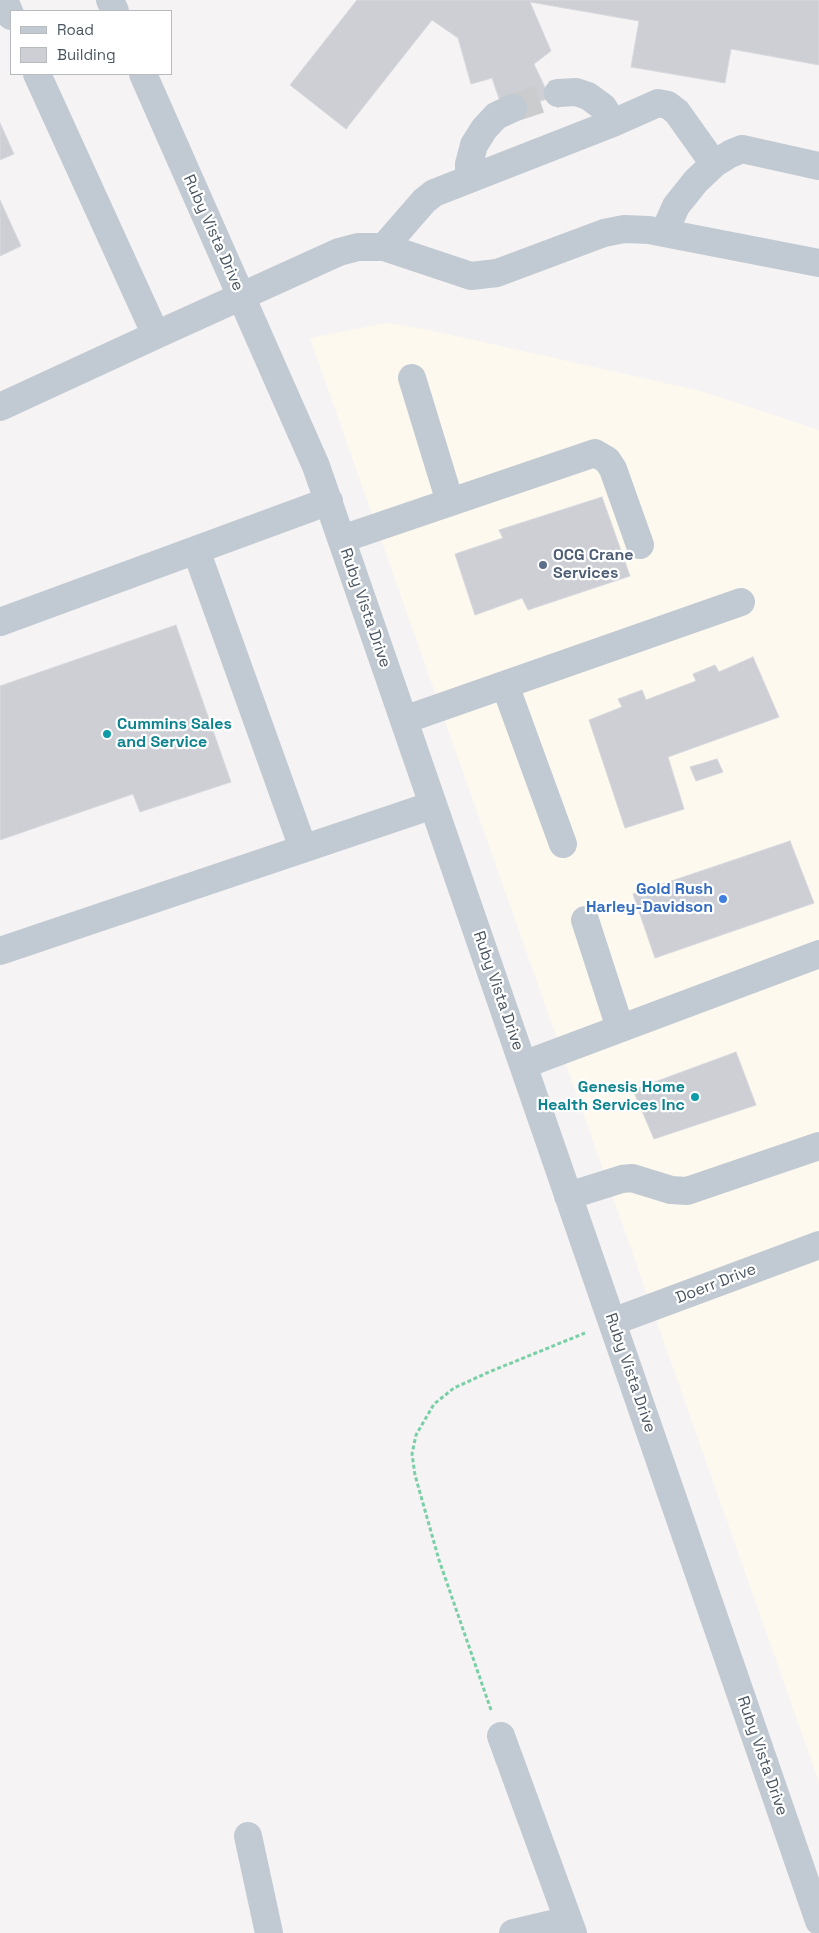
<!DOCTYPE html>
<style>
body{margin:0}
#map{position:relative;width:819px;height:1933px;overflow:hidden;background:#f5f3f3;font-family:"Space Grotesk",sans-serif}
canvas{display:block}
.legend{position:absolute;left:10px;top:10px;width:162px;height:65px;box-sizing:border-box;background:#fff;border:1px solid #b7bbc0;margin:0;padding:6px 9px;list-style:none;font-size:15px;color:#4a5661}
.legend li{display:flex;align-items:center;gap:10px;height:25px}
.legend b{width:25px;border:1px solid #b7bbc0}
</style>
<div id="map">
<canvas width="819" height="1933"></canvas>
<ul class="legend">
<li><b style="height:6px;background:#c1cad2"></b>Road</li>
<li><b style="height:14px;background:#cdcfd5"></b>Building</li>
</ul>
</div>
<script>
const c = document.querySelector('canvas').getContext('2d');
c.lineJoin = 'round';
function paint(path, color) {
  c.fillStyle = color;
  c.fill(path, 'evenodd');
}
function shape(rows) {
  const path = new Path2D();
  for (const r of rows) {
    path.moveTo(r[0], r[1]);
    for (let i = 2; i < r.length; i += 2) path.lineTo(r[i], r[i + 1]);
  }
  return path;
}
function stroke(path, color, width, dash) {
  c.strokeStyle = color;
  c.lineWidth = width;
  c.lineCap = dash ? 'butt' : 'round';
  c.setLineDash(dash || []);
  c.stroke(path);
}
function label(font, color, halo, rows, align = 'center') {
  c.font = font + ' "Space Grotesk",sans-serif';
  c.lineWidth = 4.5;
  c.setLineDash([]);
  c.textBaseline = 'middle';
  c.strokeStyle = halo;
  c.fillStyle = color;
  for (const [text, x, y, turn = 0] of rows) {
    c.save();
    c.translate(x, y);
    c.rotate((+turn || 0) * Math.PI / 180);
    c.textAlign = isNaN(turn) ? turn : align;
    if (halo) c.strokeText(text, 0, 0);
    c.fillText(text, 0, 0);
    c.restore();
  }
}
const commercial = shape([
 [387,323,429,330,701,391,819,430,819,1782,310,338]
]);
const building = shape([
 [357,0,819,0,819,65,731,49,725,83,631,67,639,21,530,2,551,51,534,64,550,98,504,113,492,78,471,84,458,38,432,20,346,129,290,85,357,0],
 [0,123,14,154,0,160,0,123],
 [0,200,21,246,0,256,0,200],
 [602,497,630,576,528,610,522,598,475,615,455,554,503,538,499,530,602,497],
 [176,625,231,782,140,812,133,794,0,840,0,686,176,625],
 [753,657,779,717,668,757,684,809,625,828,589,720,622,707,618,699,642,690,646,700,696,681,693,674,715,665,719,672,753,657],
 [717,759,723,772,696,781,690,767,717,759],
 [790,841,814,903,655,958,633,894,790,841],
 [736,1052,756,1105,654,1139,633,1090,736,1052]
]);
const minorTunnel = shape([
 [513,108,558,93]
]);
const path = shape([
 [491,1710,439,1560,415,1475,412,1454,416,1435,434,1404,454,1388,489,1372,585,1333]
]);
const minor = shape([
 [4,0,11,16],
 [110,0,115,11],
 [37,74,156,335,339,252,358,247,384,247,471,276,497,273,604,233,624,229,649,230,819,263],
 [143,74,316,466,819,1921],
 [558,93,576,92,588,96,603,107,613,123],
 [469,179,469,164,474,145,484,129,496,116,513,108],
 [664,233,676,206,696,181,714,164,730,154,742,149,819,166],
 [384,247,424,201,434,193,613,123,658,103,668,105,677,112,714,164],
 [412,378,450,502],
 [0,407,156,335],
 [342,539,595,453,607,460,613,469,640,545],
 [196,550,303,848],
 [0,622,329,501],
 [505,685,563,844],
 [404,720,741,602],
 [585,920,620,1028],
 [0,951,433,805],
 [523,1065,819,954],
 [568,1196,622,1179,632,1178,671,1190,687,1191,819,1146],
 [612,1322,819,1245],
 [501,1736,573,1933],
 [248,1836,269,1933],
 [513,1933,568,1920]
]);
const markers = [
 [543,565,5,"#5c6f8a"],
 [107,734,5,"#0f9aa8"],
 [723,899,5,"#3f7fe0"],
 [695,1097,5,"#0f9aa8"]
];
const streetNames = [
 ["Ruby Vista Drive",213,233,66],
 ["Ruby Vista Drive",365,608,71],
 ["Ruby Vista Drive",498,991,71],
 ["Doerr Drive",716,1284,-21],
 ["Ruby Vista Drive",630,1373,71],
 ["Ruby Vista Drive",762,1756,71]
];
const serviceNames = [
 ["OCG Crane",553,556],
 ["Services",553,574]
];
const cultureNames = [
 ["Cummins Sales",117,725],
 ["and Service",117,743],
 ["Genesis Home",685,1088,"right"],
 ["Health Services Inc",685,1106,"right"]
];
const shopNames = [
 ["Gold Rush",713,890],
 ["Harley-Davidson",713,908]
];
paint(commercial, '#fdf9ef');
paint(building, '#cdcfd5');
stroke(building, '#d7d9de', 1);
stroke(minorTunnel, '#caccce', 28, [28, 14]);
stroke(path, '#7ad0a6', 3, [4, 2.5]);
stroke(minor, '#c1cad2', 28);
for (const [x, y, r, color] of markers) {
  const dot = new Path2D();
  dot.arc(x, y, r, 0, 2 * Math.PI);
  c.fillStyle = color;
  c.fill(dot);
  stroke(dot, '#fff', 2);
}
label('16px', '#4a5661', '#fff', streetNames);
label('bold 16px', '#4e5e75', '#fff', serviceNames, 'left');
label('bold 16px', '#0d838f', '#fff', cultureNames, 'left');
label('bold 16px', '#366cbe', '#fff', shopNames, 'right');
</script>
